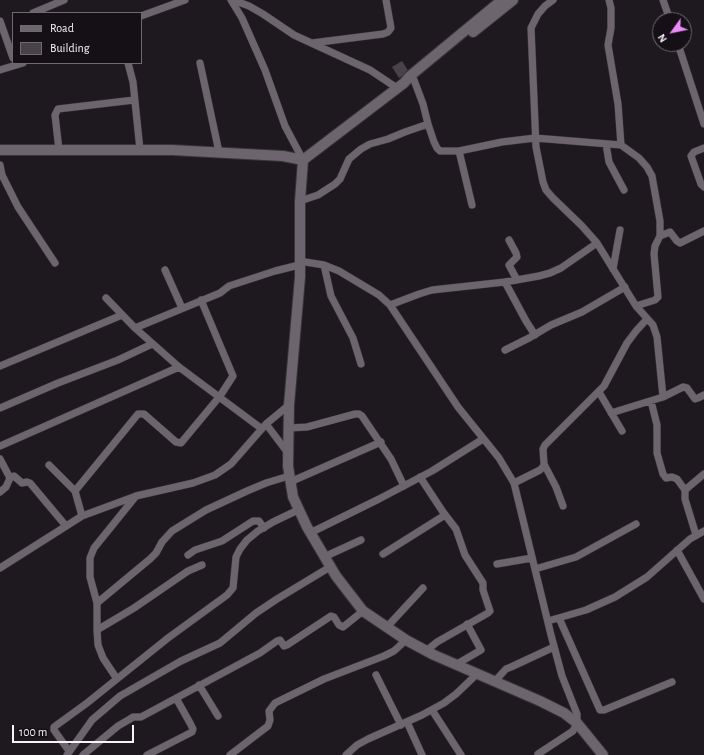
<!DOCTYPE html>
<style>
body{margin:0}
#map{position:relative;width:704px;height:755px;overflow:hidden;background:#1e181f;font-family:"Alegreya Sans",sans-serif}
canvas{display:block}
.legend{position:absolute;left:12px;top:12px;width:130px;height:52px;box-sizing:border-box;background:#151016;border:1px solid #6f6a70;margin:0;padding:5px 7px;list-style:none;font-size:12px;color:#f6f2f6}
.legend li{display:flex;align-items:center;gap:8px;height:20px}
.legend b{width:20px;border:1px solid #6f6a70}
.north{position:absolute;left:652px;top:12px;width:40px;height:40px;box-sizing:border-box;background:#151016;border:1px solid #6f6a70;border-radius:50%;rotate:237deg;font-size:11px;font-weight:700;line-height:16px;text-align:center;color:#f6f2f6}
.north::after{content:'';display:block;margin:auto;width:14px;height:18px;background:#ed8cf9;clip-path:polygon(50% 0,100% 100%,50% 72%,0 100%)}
.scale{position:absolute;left:12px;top:725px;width:122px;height:18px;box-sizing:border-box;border:2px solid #f6f2f6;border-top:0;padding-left:5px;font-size:12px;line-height:14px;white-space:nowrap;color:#f6f2f6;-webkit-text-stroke:3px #151016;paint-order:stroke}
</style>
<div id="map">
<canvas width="704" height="755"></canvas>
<ul class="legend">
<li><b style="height:5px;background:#6c656d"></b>Road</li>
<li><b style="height:11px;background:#494249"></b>Building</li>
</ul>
<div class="north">N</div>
<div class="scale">100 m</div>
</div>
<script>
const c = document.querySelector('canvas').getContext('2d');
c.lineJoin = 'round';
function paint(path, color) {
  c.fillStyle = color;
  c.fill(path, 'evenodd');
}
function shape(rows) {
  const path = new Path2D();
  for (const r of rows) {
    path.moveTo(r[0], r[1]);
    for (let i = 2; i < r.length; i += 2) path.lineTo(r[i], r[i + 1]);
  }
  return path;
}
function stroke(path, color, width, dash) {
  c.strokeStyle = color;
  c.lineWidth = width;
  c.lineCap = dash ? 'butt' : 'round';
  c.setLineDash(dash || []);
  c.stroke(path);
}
const building = shape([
 [402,61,409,72,399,78,392,67]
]);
const street = shape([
 [231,0,242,18,265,70,285,126,303,160],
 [233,0,249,6,263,14,294,35,370,70,397,88],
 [553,0,545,6,538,14,531,28,536,147,543,182,546,190,553,198,582,226,597,243,636,306,653,325,657,337,663,397],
 [609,0,611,8,611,28,608,45,618,104,621,145,639,158,647,167,652,176,660,221,660,236,655,246,654,254,658,297,655,300,636,306],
 [663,0,670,20],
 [33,13,64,0],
 [141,16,185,0],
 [0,21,13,58],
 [312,43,383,34,388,32,391,28,386,0],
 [678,44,704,124],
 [128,63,133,82,140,150],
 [200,63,219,152],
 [0,70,23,63],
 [410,76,414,80,423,104,428,124,434,142,437,148,440,151,459,151,502,142,535,138,621,145],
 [606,144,609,162,624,190],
 [704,148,694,152,691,156,701,184,704,187],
 [59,150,55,115,58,109,134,100],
 [459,151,472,205],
 [0,165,2,175,18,207,55,263],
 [300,201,318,195,335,184,340,179,349,159,361,149,370,144,388,139,405,132,428,124],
 [660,236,670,232,677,241,680,243,704,231],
 [509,240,516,253,517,257,509,265,517,280],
 [299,261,324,265,339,271,379,295,390,305,458,407,499,458,514,483,551,635,562,676,577,714,577,723,573,731,538,754],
 [324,265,331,296,353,338,361,364],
 [613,269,620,230],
 [165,270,182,308],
 [505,282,526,321,535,335],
 [106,298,135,328,179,367,262,429],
 [390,305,419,294,432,290,505,282,539,276,550,273,561,268,597,243],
 [135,328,220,293,229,286,275,271,299,265],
 [505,350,529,338,551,325,582,312,625,287],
 [0,366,122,315],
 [599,392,622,431],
 [651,401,657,425,657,453,663,474,666,478,672,477,677,479,685,490],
 [0,408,58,383,118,360,152,344],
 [611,413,663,397,683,387,687,388,695,399,698,398,704,395],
 [266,424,288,453],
 [289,428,307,427,355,414,359,414,362,416,391,459,404,486],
 [0,446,179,367],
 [0,459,10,478,14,476,22,483,27,482,30,483,66,526],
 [544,464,556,487,563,506],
 [49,465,75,491,82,516],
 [420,477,443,512,456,529,465,555,483,583,483,590,490,611,488,613,437,642,426,651],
 [290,482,381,442],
 [514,483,540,470,543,467,544,464,543,449,545,445,604,386,627,343,636,331,647,319],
 [75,491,138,414,144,414,176,442,181,443,220,396,233,376,201,300],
 [0,492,6,487,10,478],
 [310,533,379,499,432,471,483,439],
 [696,535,685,499,685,490,704,474],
 [677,550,704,599],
 [383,554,445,515],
 [188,555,195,550,222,541,253,521,259,521,264,528],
 [324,557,361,540],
 [497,564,532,558],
 [0,568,82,516,136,496,193,483,215,475,231,464,266,424,289,405],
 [535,569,576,557,636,524],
 [97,603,150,559,156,553,162,542,172,531,206,510,247,491,266,483,289,476],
 [559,618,600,710,604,710,672,682],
 [548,621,586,610,615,597,647,577,690,539,704,531],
 [386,628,423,588],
 [97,630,134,608,188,571,202,565],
 [457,664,481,650,467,624],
 [376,675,401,725],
 [117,679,103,658,98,645,97,630,97,603,90,577,90,558,94,548,136,496],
 [495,681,506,669,511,667,554,647],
 [199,685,218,716],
 [432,710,461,755],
 [407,722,422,755],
 [69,751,54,730,54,727,87,703,168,638,227,595,233,588,236,557,240,549,247,540,258,531,273,522,298,510],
 [67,755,92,720,120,696,181,661,220,643,256,613,277,599,330,567],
 [83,755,118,726,130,719,133,717,141,717,260,653,277,641,280,640,284,646,287,645,331,616,334,617,339,625,343,627,363,611],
 [147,755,192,732,193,729,190,723,176,698],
 [230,755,268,726,270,720,269,711,275,703,324,679,384,656,394,651,406,640],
 [346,755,357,745,368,739,422,715,444,703,456,694,478,673]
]);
const secondary = shape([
 [473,32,513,0],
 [0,150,172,150,283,156,303,160,404,83,410,76,502,0],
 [303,160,300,201,300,277,289,405,288,466,293,497,307,527,336,576,363,611,406,640,434,655,540,701,564,713,577,723,603,755]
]);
paint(building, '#494249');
stroke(street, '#383438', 8);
stroke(secondary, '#383438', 12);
stroke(street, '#6c656d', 7);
stroke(secondary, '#6c656d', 10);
</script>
